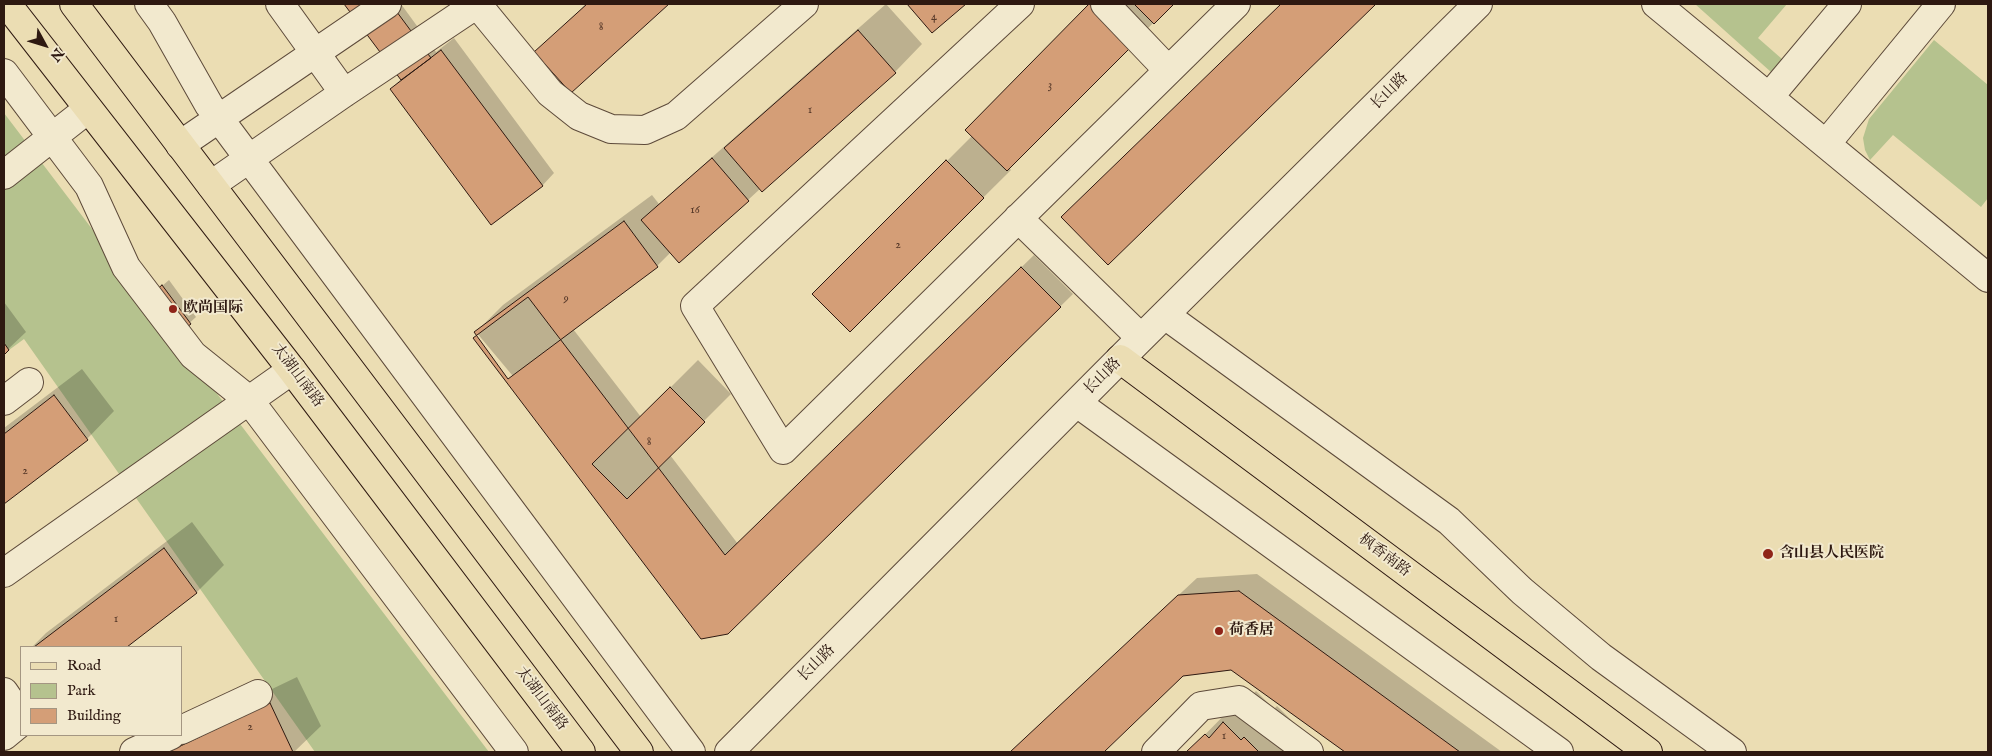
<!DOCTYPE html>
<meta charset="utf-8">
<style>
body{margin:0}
#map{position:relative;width:1992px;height:756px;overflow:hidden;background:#ebddb3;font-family:"IM FELL English",serif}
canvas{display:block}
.frame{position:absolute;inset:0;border:5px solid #2e1911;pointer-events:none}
.legend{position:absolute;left:20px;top:646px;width:162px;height:90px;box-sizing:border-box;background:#f2e9ce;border:1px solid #a49682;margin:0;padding:6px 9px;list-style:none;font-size:15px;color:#2e1911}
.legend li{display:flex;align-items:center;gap:10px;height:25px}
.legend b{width:25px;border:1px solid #a49682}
.north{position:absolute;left:20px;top:20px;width:50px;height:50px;-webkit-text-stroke:4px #f2e9ce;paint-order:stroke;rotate:129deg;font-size:14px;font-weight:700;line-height:20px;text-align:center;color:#2e1911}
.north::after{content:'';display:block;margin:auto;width:18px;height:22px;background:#2e1911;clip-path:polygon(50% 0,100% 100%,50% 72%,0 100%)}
</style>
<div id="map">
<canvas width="1992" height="756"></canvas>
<div class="frame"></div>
<ul class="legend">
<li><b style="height:6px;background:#ebddb3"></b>Road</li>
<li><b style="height:14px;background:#b5c28e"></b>Park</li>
<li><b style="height:14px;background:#d49e77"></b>Building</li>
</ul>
<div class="north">N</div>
</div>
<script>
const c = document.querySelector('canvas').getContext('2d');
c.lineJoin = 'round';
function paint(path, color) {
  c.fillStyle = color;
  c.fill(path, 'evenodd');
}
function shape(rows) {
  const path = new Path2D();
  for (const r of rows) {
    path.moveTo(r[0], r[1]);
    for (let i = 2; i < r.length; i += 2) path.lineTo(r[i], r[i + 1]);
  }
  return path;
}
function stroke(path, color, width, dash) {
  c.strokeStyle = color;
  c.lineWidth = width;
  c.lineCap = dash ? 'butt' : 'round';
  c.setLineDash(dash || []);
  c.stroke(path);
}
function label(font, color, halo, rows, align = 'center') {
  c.font = font + ' "IM FELL English","Noto Serif SC",serif';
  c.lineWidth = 4;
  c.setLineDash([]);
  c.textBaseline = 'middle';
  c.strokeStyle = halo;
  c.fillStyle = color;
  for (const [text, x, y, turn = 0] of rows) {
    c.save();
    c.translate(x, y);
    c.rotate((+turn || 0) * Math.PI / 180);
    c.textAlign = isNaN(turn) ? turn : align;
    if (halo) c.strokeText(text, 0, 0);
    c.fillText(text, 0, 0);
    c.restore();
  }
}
const green = shape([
 [1695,4,1787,4,1758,38,1782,59,1771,72],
 [1934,40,1988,85,1988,198,1981,207,1893,135,1870,160,1865,150,1863,138,1869,119],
 [4,113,489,752,315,752,24,339,9,350,4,343]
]);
const shadow = shape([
 [346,4,401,4,436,52,454,38,554,173,542,186,391,89,401,79],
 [586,4,667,4,571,91,536,52],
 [886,4,922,44,895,72,762,190,761,188,748,200,671,252,657,266,573,329,641,417,698,360,731,394,670,455,738,544,1034,255,1073,294,728,633,476,332,503,305,652,195,659,204],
 [908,4,964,4,932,31],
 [1091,4,1172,4,1009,168,1011,170,850,330,814,294,973,135,967,130],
 [1282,4,1374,4,1108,263,1085,195],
 [169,280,196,317,184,328,162,286],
 [4,302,26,332,4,353],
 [82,369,114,411,87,439,4,502,4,428],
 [192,522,224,565,197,592,125,647,32,647,46,633],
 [1257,574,1502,752,1347,752,1231,669,1182,675,1102,752,1010,752,1197,578],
 [297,677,321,726,294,752,141,752],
 [1256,691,1274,709,1277,706,1306,735,1288,752,1188,752,1237,702,1241,706]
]);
const building = shape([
 [344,4,391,4,431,58,401,80,344,4],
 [587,4,669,4,571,93,534,52,587,4],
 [907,4,966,4,932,33,907,4],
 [1089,4,1095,4,1135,43,1007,171,965,130,1089,4],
 [1134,4,1174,4,1154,24,1134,4],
 [1281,4,1376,4,1108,265,1061,217,1281,4],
 [858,30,896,73,762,192,724,148,858,30],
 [441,50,543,186,491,225,390,89,441,50],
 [712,158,749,201,679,263,641,220,712,158],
 [946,160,984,198,850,332,812,294,946,160],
 [624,221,658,267,508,379,474,332,624,221],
 [1021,267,1061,307,728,634,701,639,473,338,528,297,725,555,1021,267],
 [162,285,191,324,183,330,154,292,162,285],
 [4,343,9,350,4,355,4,343],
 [670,387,705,422,627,499,592,464,670,387],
 [54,395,88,440,4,504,4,434,54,395],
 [164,548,197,593,127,647,34,647,164,548],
 [1239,591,1460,752,1345,752,1231,670,1183,676,1104,752,1010,752,1178,595,1239,591],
 [270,703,293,752,168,752,270,703],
 [1223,722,1241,740,1244,737,1259,752,1186,752,1205,734,1209,738,1223,722]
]);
const minor = shape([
 [149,4,162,22,209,105,691,752],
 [280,4,344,93],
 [477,4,550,93,579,116,611,129,645,130,676,116,804,4],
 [1020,4,695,306,783,450,1236,4],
 [1105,4,1168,70],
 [1656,4,1988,278],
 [4,73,89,186,126,267,193,355,249,400,514,752],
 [1769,97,1847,4],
 [1826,144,1941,4],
 [180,145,387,4],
 [4,175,88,109],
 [211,185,344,93,477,4],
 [1018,218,1141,338],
 [1165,315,1449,521,1522,591,1601,657,1732,752],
 [4,401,29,382],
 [1077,403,1559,752],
 [4,573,292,370],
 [4,692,21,717],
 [181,730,258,694],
 [4,736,21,722],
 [134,752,171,735],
 [729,752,1120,359,1478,4],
 [1156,752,1201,706,1239,700,1309,752]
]);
const major = shape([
 [7,4,292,370,581,752],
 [74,4,639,752],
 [1120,359,1648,752]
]);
const markers = [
 [173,309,5,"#8f2418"],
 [1768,554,6,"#8f2418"],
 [1219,631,5,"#8f2418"]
];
const numberNames = [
 ["4",934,18],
 ["8",601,28],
 ["3",1050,86],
 ["1",810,111],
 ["16",695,211],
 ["2",898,246],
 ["9",566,300],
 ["8",649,443],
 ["2",25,472],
 ["1",116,620],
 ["2",250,728],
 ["1",1224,737]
];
const streetNames = [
 ["长山路",1390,92,-45],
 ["太湖山南路",297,376,53],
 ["长山路",1103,377,-45],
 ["枫香南路",1384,556,37],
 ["长山路",817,664,-45],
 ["太湖山南路",541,699,53]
];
const poiNames = [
 ["欧尚国际",183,309],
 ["含山县人民医院",1779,554],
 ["荷香居",1229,631]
];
paint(green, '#b5c28e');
paint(shadow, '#0003');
paint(building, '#d49e77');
stroke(building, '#2e1911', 1);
stroke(minor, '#5d4a3a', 30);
stroke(major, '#2e1911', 30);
stroke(minor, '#f2e9ce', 28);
stroke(major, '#ebddb3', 28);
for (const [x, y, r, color] of markers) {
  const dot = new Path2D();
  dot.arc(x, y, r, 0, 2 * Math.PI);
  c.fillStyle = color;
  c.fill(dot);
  stroke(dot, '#f2e9ce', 2);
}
label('12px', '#583a2a', null, numberNames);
label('15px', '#2e1911', '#f2e9ce', streetNames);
label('bold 15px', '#2e1911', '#f2e9ce', poiNames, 'left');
</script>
